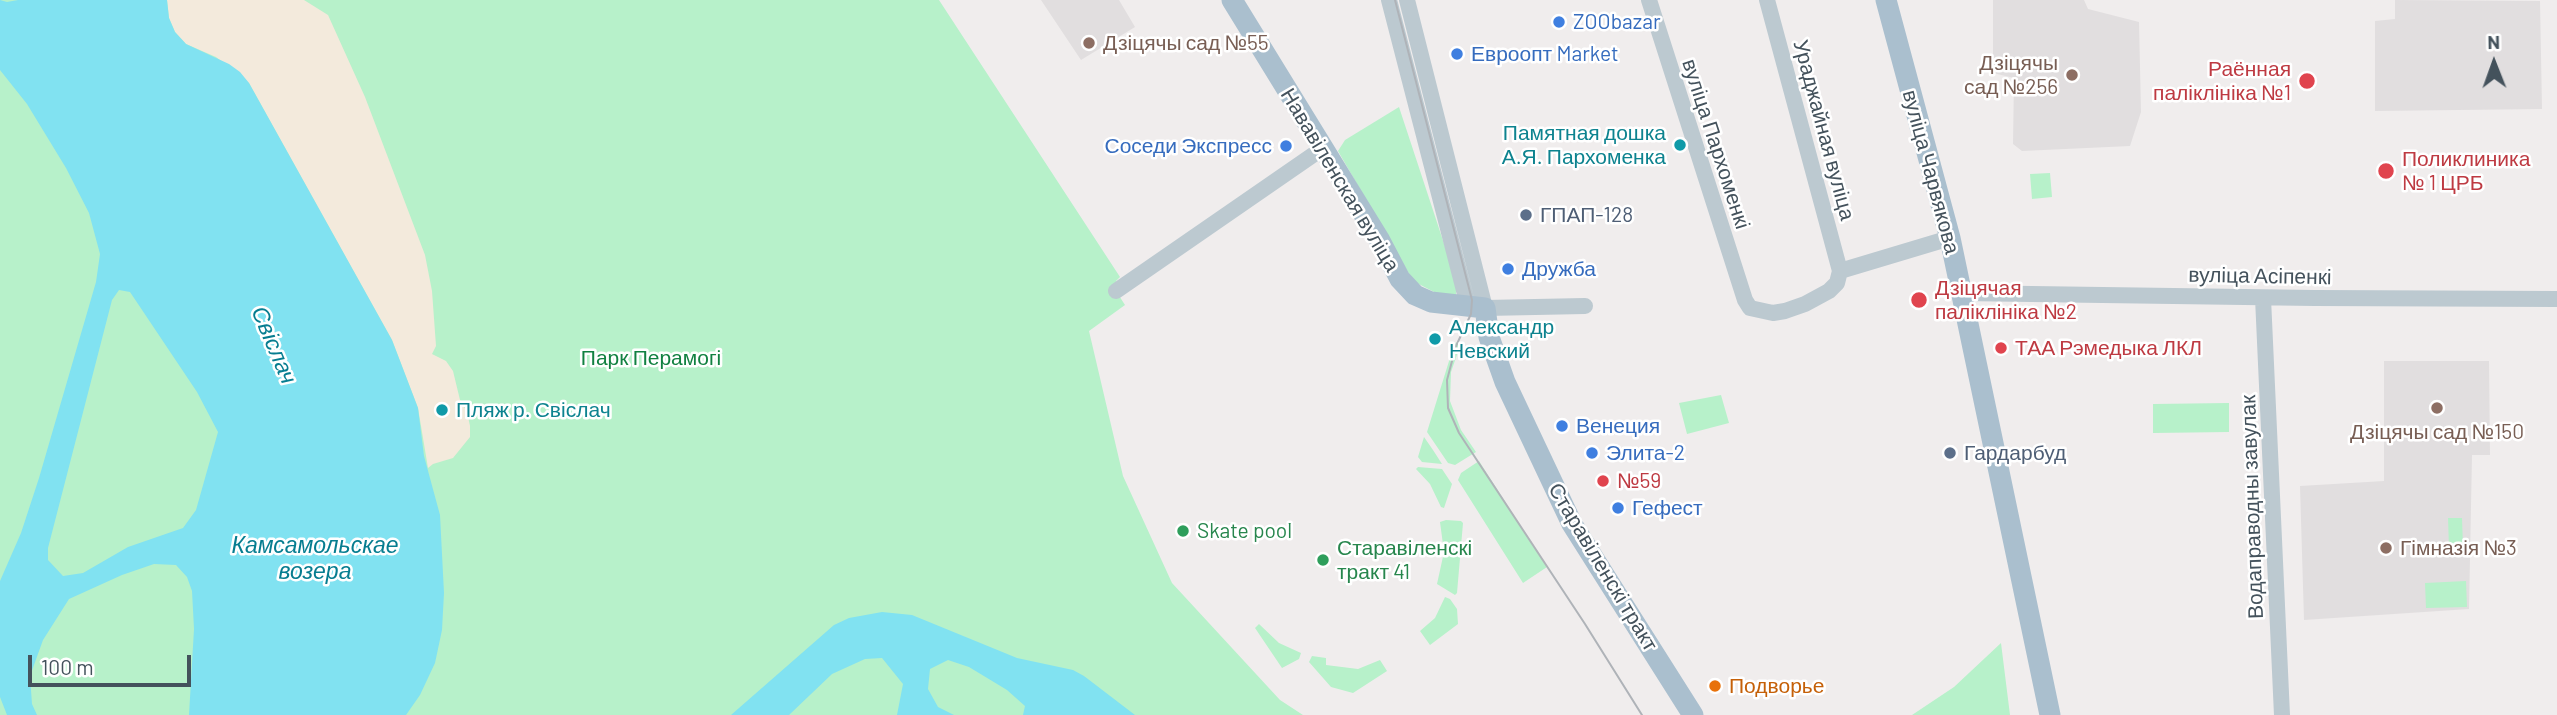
<!DOCTYPE html>
<meta charset="utf-8">
<style>
body{margin:0}
#map{position:relative;width:2557px;height:715px;overflow:hidden;background:#f0eded;font-family:Barlow,sans-serif}
canvas{display:block}
.north{position:absolute;left:2459px;top:28px;width:70px;height:70px;-webkit-text-stroke:5px #fff;paint-order:stroke;rotate:359deg;font-size:19px;font-weight:700;line-height:28px;text-align:center;color:#44525c}
.north::after{content:'';display:block;margin:auto;width:24px;height:32px;background:#44525c;clip-path:polygon(50% 0,100% 100%,50% 72%,0 100%)}
.scale{position:absolute;left:28px;top:655px;width:163px;height:32px;box-sizing:border-box;border:4px solid #44525c;border-top:0;padding-left:9px;font-size:21px;line-height:24px;white-space:nowrap;color:#44525c;-webkit-text-stroke:5px #fff;paint-order:stroke}
</style>
<div id="map">
<canvas width="2557" height="715"></canvas>
<div class="north">N</div>
<div class="scale">100 m</div>
</div>
<script>
const c = document.querySelector('canvas').getContext('2d');
c.lineJoin = 'round';
function paint(path, color) {
  c.fillStyle = color;
  c.fill(path, 'evenodd');
}
function shape(rows) {
  const path = new Path2D();
  for (const r of rows) {
    path.moveTo(r[0], r[1]);
    for (let i = 2; i < r.length; i += 2) path.lineTo(r[i], r[i + 1]);
  }
  return path;
}
function stroke(path, color, width, dash) {
  c.strokeStyle = color;
  c.lineWidth = width;
  c.lineCap = dash ? 'butt' : 'round';
  c.setLineDash(dash || []);
  c.stroke(path);
}
function label(font, color, halo, rows, align = 'center') {
  c.font = font + ' Barlow,sans-serif';
  c.lineWidth = 5;
  c.setLineDash([]);
  c.textBaseline = 'middle';
  c.strokeStyle = halo;
  c.fillStyle = color;
  for (const [text, x, y, turn = 0] of rows) {
    c.save();
    c.translate(x, y);
    c.rotate((+turn || 0) * Math.PI / 180);
    c.textAlign = isNaN(turn) ? turn : align;
    if (halo) c.strokeText(text, 0, 0);
    c.fillText(text, 0, 0);
    c.restore();
  }
}
const education = shape([
 [1041,0,1119,0,1135,27,1081,60],
 [1993,0,2084,0,2088,9,2139,22,2141,112,2130,146,2022,151,2013,144,2014,78,1993,73],
 [2395,0,2540,1,2542,109,2375,111,2375,21,2395,19],
 [2384,361,2489,361,2490,455,2472,455,2469,609,2304,620,2300,486,2384,481]
]);
const green = shape([
 [0,0,939,0,1120,277,1116,281,1116,291,1125,305,1089,331,1123,476,1172,583,1280,700,1303,715,0,715],
 [1399,107,1456,280,1456,295,1436,293,1413,281,1338,151,1345,140],
 [2050,173,2052,197,2032,199,2030,174],
 [1458,341,1461,343,1451,372,1450,401,1461,430,1476,452,1455,465,1448,463,1427,432,1454,345],
 [1721,395,1729,423,1687,434,1679,403],
 [2229,403,2229,432,2153,433,2153,404],
 [1424,437,1433,450,1442,464,1422,462,1418,457],
 [1479,461,1547,567,1523,583,1458,480,1461,473],
 [1418,467,1442,469,1452,484,1444,508,1441,507,1430,484,1416,469],
 [2448,518,2462,518,2463,547,2449,548],
 [1446,520,1461,521,1463,523,1457,593,1455,595,1437,584,1444,552,1440,522],
 [2466,581,2467,607,2426,608,2425,583],
 [1445,597,1450,599,1457,609,1458,624,1430,645,1420,631,1435,618],
 [1259,624,1279,643,1301,653,1299,659,1282,668,1255,628],
 [2001,643,2010,715,1912,715,1954,687],
 [1312,656,1326,658,1326,665,1358,669,1380,660,1387,671,1353,693,1331,687,1309,662]
]);
const sand = shape([
 [167,0,304,0,328,15,365,97,425,255,432,291,436,346,432,354,446,361,453,371,460,400,467,412,470,426,470,437,453,458,433,464,428,468,418,408,392,340,249,83,216,57,186,44,175,32,169,18]
]);
const water = shape([
 [0,0,7,2,18,0,167,0,169,18,175,32,186,44,229,64,240,72,249,83,392,340,418,408,424,456,440,515,444,593,442,630,435,663,420,695,406,715,189,715,194,629,192,591,187,577,176,565,154,564,122,575,69,599,43,640,30,676,32,704,37,715,7,715,0,697,0,581,21,533,39,478,96,282,100,254,89,213,66,168,27,104,0,70],
 [119,290,130,292,197,392,218,432,196,510,183,528,128,547,83,573,63,576,48,560,48,548,112,300],
 [882,612,912,615,1017,658,1073,670,1084,676,1135,715,1023,715,1025,706,1007,690,969,667,948,660,930,669,928,689,938,707,954,715,897,715,903,684,882,658,865,659,832,674,789,715,731,715,834,625,849,618]
]);
const minor = shape([
 [1389,0,1468,306],
 [1407,0,1485,308,1585,306],
 [1649,0,1745,300,1750,308,1773,313,1785,311,1805,304,1829,291,1837,283,1840,271],
 [1767,0,1840,271],
 [1840,271,1950,238],
 [1116,291,1323,148],
 [1961,293,2315,298,2557,299],
 [2263,298,2282,715]
]);
const major = shape([
 [1232,0,1379,239,1400,279,1415,295,1431,302,1485,308,1489,337,1505,382,1572,524,1693,715],
 [1886,0,1950,238,2050,715]
]);
const tram = shape([
 [1395,0,1472,300,1471,314,1456,346,1447,380,1448,408,1459,433,1585,624,1642,715]
]);
const markers = [
 [1559,22,7,"#3f7fe0"],
 [1089,43,7,"#8d6e63"],
 [1457,54,7,"#3f7fe0"],
 [2072,75,7,"#8d6e63"],
 [2307,81,9,"#e0444e"],
 [1680,145,7,"#0f9aa8"],
 [1286,146,7,"#3f7fe0"],
 [2386,171,9,"#e0444e"],
 [1526,215,7,"#5c6f8a"],
 [1508,269,7,"#3f7fe0"],
 [1919,300,9,"#e0444e"],
 [1435,339,7,"#0f9aa8"],
 [2001,348,7,"#e0444e"],
 [2437,408,7,"#8d6e63"],
 [442,410,7,"#0f9aa8"],
 [1562,426,7,"#3f7fe0"],
 [1592,453,7,"#3f7fe0"],
 [1950,453,7,"#5c6f8a"],
 [1603,481,7,"#e0444e"],
 [1618,508,7,"#3f7fe0"],
 [1183,531,7,"#2e9e5b"],
 [2386,548,7,"#8d6e63"],
 [1323,560,7,"#2e9e5b"],
 [1715,686,7,"#e8710a"]
];
const shopNames = [
 ["ZOObazar",1573,22],
 ["Евроопт Market",1471,54],
 ["Соседи Экспресс",1272,146,"right"],
 ["Дружба",1522,269],
 ["Венеция",1576,426],
 ["Элита-2",1606,453],
 ["Гефест",1632,508]
];
const educationNames = [
 ["Дзіцячы сад №55",1103,43],
 ["Дзіцячы",2058,63,"right"],
 ["сад №256",2058,87,"right"],
 ["Дзіцячы сад №150",2437,432,"center"],
 ["Гімназія №3",2400,548]
];
const healthNames = [
 ["Раённая",2291,69,"right"],
 ["паліклініка №1",2291,93,"right"],
 ["Поликлиника",2402,159],
 ["№ 1 ЦРБ",2402,183],
 ["Дзіцячая",1935,288],
 ["паліклініка №2",1935,312],
 ["ТАА Рэмедыка ЛКЛ",2015,348],
 ["№59",1617,481]
];
const streetNames = [
 ["Ураджайная вуліца",1824,130,75],
 ["вуліца Пархоменкі",1716,144,72],
 ["вуліца Чарвякова",1931,172,75],
 ["Нававіленская вуліца",1340,180,59],
 ["вуліца Асіпенкі",2260,276,1],
 ["Водаправодны завулак",2252,507,-92],
 ["Старавіленскі тракт",1603,567,59]
];
const cultureNames = [
 ["Памятная дошка",1666,133,"right"],
 ["А.Я. Пархоменка",1666,157,"right"],
 ["Александр",1449,327],
 ["Невский",1449,351],
 ["Пляж р. Свіслач",456,410]
];
const serviceNames = [
 ["ГПАП-128",1540,215],
 ["Гардарбуд",1964,453]
];
const parkNames = [
 ["Парк Перамогі",651,358]
];
const leisureNames = [
 ["Skate pool",1197,531],
 ["Старавіленскі",1337,548],
 ["тракт 41",1337,572]
];
const foodNames = [
 ["Подворье",1729,686]
];
const waterNames = [
 ["Свіслач",274,345,67],
 ["Камсамольскае",315,545],
 ["возера",315,571]
];
paint(education, '#e1dedf');
paint(green, '#b7f1ca');
paint(sand, '#f3eadc');
paint(water, '#81e2f1');
stroke(minor, '#bcc9d0', 16);
stroke(major, '#aabfce', 21);
stroke(tram, '#afb3b8', 2);
for (const [x, y, r, color] of markers) {
  const dot = new Path2D();
  dot.arc(x, y, r, 0, 2 * Math.PI);
  c.fillStyle = color;
  c.fill(dot);
  stroke(dot, '#fff', 2.5);
}
label('21px', '#366cbe', '#fff', shopNames, 'left');
label('21px', '#785e54', '#fff', educationNames, 'left');
label('21px', '#be3a42', '#fff', healthNames, 'left');
label('21px', '#44525c', '#fff', streetNames);
label('21px', '#0d838f', '#fff', cultureNames, 'left');
label('21px', '#4e5e75', '#fff', serviceNames, 'left');
label('21px', '#118141', '#fff', parkNames);
label('21px', '#27864d', '#fff', leisureNames, 'left');
label('21px', '#c56008', '#fff', foodNames, 'left');
label('italic 23px', '#067d90', '#fff', waterNames);
</script>
